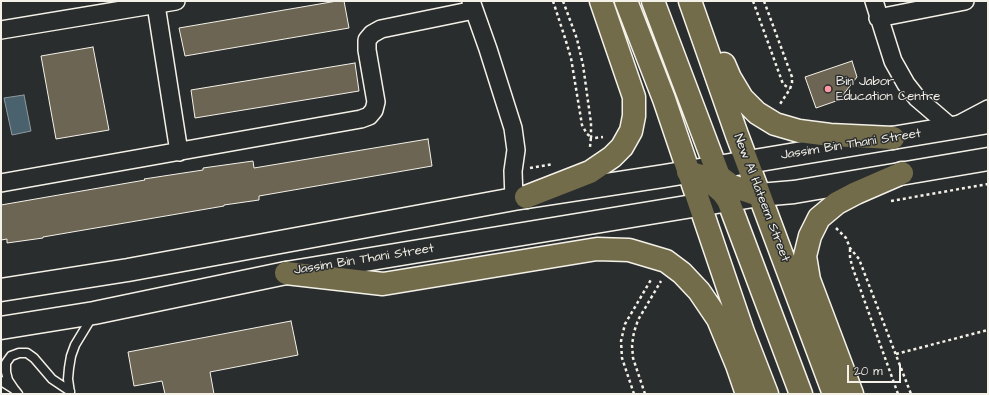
<!DOCTYPE html>
<style>
body{margin:0}
#map{position:relative;width:989px;height:395px;overflow:hidden;background:#2a2d2e;font-family:"Architects Daughter",sans-serif}
canvas{display:block}
.frame{position:absolute;inset:0;border:2px solid #f4f1e8;pointer-events:none}
.scale{position:absolute;left:847px;top:365px;width:54px;height:18px;box-sizing:border-box;border:2px solid #f4f1e8;border-top:0;padding-left:5px;font-size:12px;line-height:14px;white-space:nowrap;color:#f4f1e8;-webkit-text-stroke:3px #2a2d2e;paint-order:stroke}
</style>
<div id="map">
<canvas width="989" height="395"></canvas>
<div class="frame"></div>
<div class="scale">20 m</div>
</div>
<script>
const c = document.querySelector('canvas').getContext('2d');
c.lineJoin = 'round';
function paint(path, color) {
  c.fillStyle = color;
  c.fill(path, 'evenodd');
}
function shape(rows) {
  const path = new Path2D();
  for (const r of rows) {
    path.moveTo(r[0], r[1]);
    for (let i = 2; i < r.length; i += 2) path.lineTo(r[i], r[i + 1]);
  }
  return path;
}
function stroke(path, color, width, dash) {
  c.strokeStyle = color;
  c.lineWidth = width;
  c.lineCap = dash ? 'butt' : 'round';
  c.setLineDash(dash || []);
  c.stroke(path);
}
function label(font, color, halo, rows, align = 'center') {
  c.font = font + ' "Architects Daughter",sans-serif';
  c.lineWidth = 3;
  c.setLineDash([]);
  c.textBaseline = 'middle';
  c.strokeStyle = halo;
  c.fillStyle = color;
  for (const [text, x, y, turn = 0] of rows) {
    c.save();
    c.translate(x, y);
    c.rotate((+turn || 0) * Math.PI / 180);
    c.textAlign = isNaN(turn) ? turn : align;
    if (halo) c.strokeText(text, 0, 0);
    c.fillText(text, 0, 0);
    c.restore();
  }
}
const water = shape([
 [24,95,31,131,12,135,4,98,24,95]
]);
const building = shape([
 [337,1,344,1,349,28,185,56,179,28,337,1],
 [93,47,109,130,56,139,41,56,93,47],
 [852,61,857,77,839,100,816,108,805,77,852,61],
 [355,63,359,91,195,118,191,90,355,63],
 [428,139,432,166,259,196,259,200,224,205,224,206,43,237,43,238,7,243,7,239,1,240,1,205,145,180,144,179,203,170,203,168,253,161,254,168,428,139],
 [291,321,298,355,210,372,214,394,165,394,162,381,134,386,128,352,291,321]
]);
const path = shape([
 [553,1,565,38,571,58,582,125,587,134,591,137,590,147],
 [563,1,577,39,583,65,591,123,591,137,595,138,603,137],
 [753,1,783,84,790,89],
 [764,1,792,77,792,83,790,89,780,104],
 [530,168,553,164],
 [891,201,988,184],
 [836,228,846,238,850,248,859,259,911,394],
 [850,249,850,257,852,266,898,394],
 [896,354,988,330],
 [634,394,622,358,621,341,625,324,652,278],
 [645,394,633,358,632,345,634,332,638,320,661,281]
]);
const lane = shape([
 [1,381,14,389,18,394],
 [14,389,8,380,6,372,6,363,11,356,19,353,27,353,34,358,52,379,70,391],
 [70,393,68,379,69,368,71,356,75,345,92,317]
]);
const street = shape([
 [471,1,488,49,513,128,516,150,513,171,514,199],
 [874,1,893,61,906,84,917,98,952,128,988,109],
 [156,5,179,152],
 [878,18,965,1],
 [1,30,176,1],
 [1,183,361,119,369,116,374,110,376,102,367,50,367,40,372,34,381,29,474,10]
]);
const secondary = shape([
 [1,290,128,270,514,199,664,176,988,122],
 [1,328,94,313,286,273,759,195,794,192,988,159]
]);
const primary = shape([
 [626,1,664,99,743,332,767,394],
 [653,1,719,176,732,186,759,195],
 [690,1,737,135,834,394],
 [724,64,730,78,742,98,757,113,775,124,799,131,830,135,893,138],
 [688,172,705,177,723,193,728,200,801,394],
 [526,197,590,172,612,157,622,147,631,131,634,116,634,97,601,1],
 [286,273,383,284,597,249,629,250,666,261,682,273,699,291,718,319,737,365,747,394],
 [852,394,809,280,805,256,810,236,819,218,837,203,856,193,902,173]
]);
const markers = [
 [828,89,4,"#ff9aa2"]
];
const poiNames = [
 ["Bin Jabor",836,82],
 ["Education Centre",836,97]
];
const streetNames = [
 ["Jassim Bin Thani Street",851,145,-9],
 ["New Al Hateem Street",761,198,69],
 ["Jassim Bin Thani Street",364,260,-9]
];
paint(water, '#4a616e');
stroke(water, '#8e9b9f', 1);
paint(building, '#6c6554');
stroke(building, '#f4f1e8', 1);
stroke(lane, '#f4f1e8', 11);
stroke(street, '#f4f1e8', 20);
stroke(secondary, '#f4f1e8', 25);
stroke(primary, '#f4f1e8', 25);
stroke(path, '#f4f1e8', 2.5, [3, 3]);
stroke(lane, '#2a2d2e', 8);
stroke(street, '#2a2d2e', 17);
stroke(secondary, '#2a2d2e', 22);
stroke(primary, '#726c4b', 22);
for (const [x, y, r, color] of markers) {
  const dot = new Path2D();
  dot.arc(x, y, r, 0, 2 * Math.PI);
  c.fillStyle = color;
  c.fill(dot);
  stroke(dot, '#2a2d2e', 1.5);
}
label('13px', '#f4f1e8', '#2a2d2e', poiNames, 'left');
label('13px', '#f4f1e8', '#2a2d2e', streetNames);
</script>
